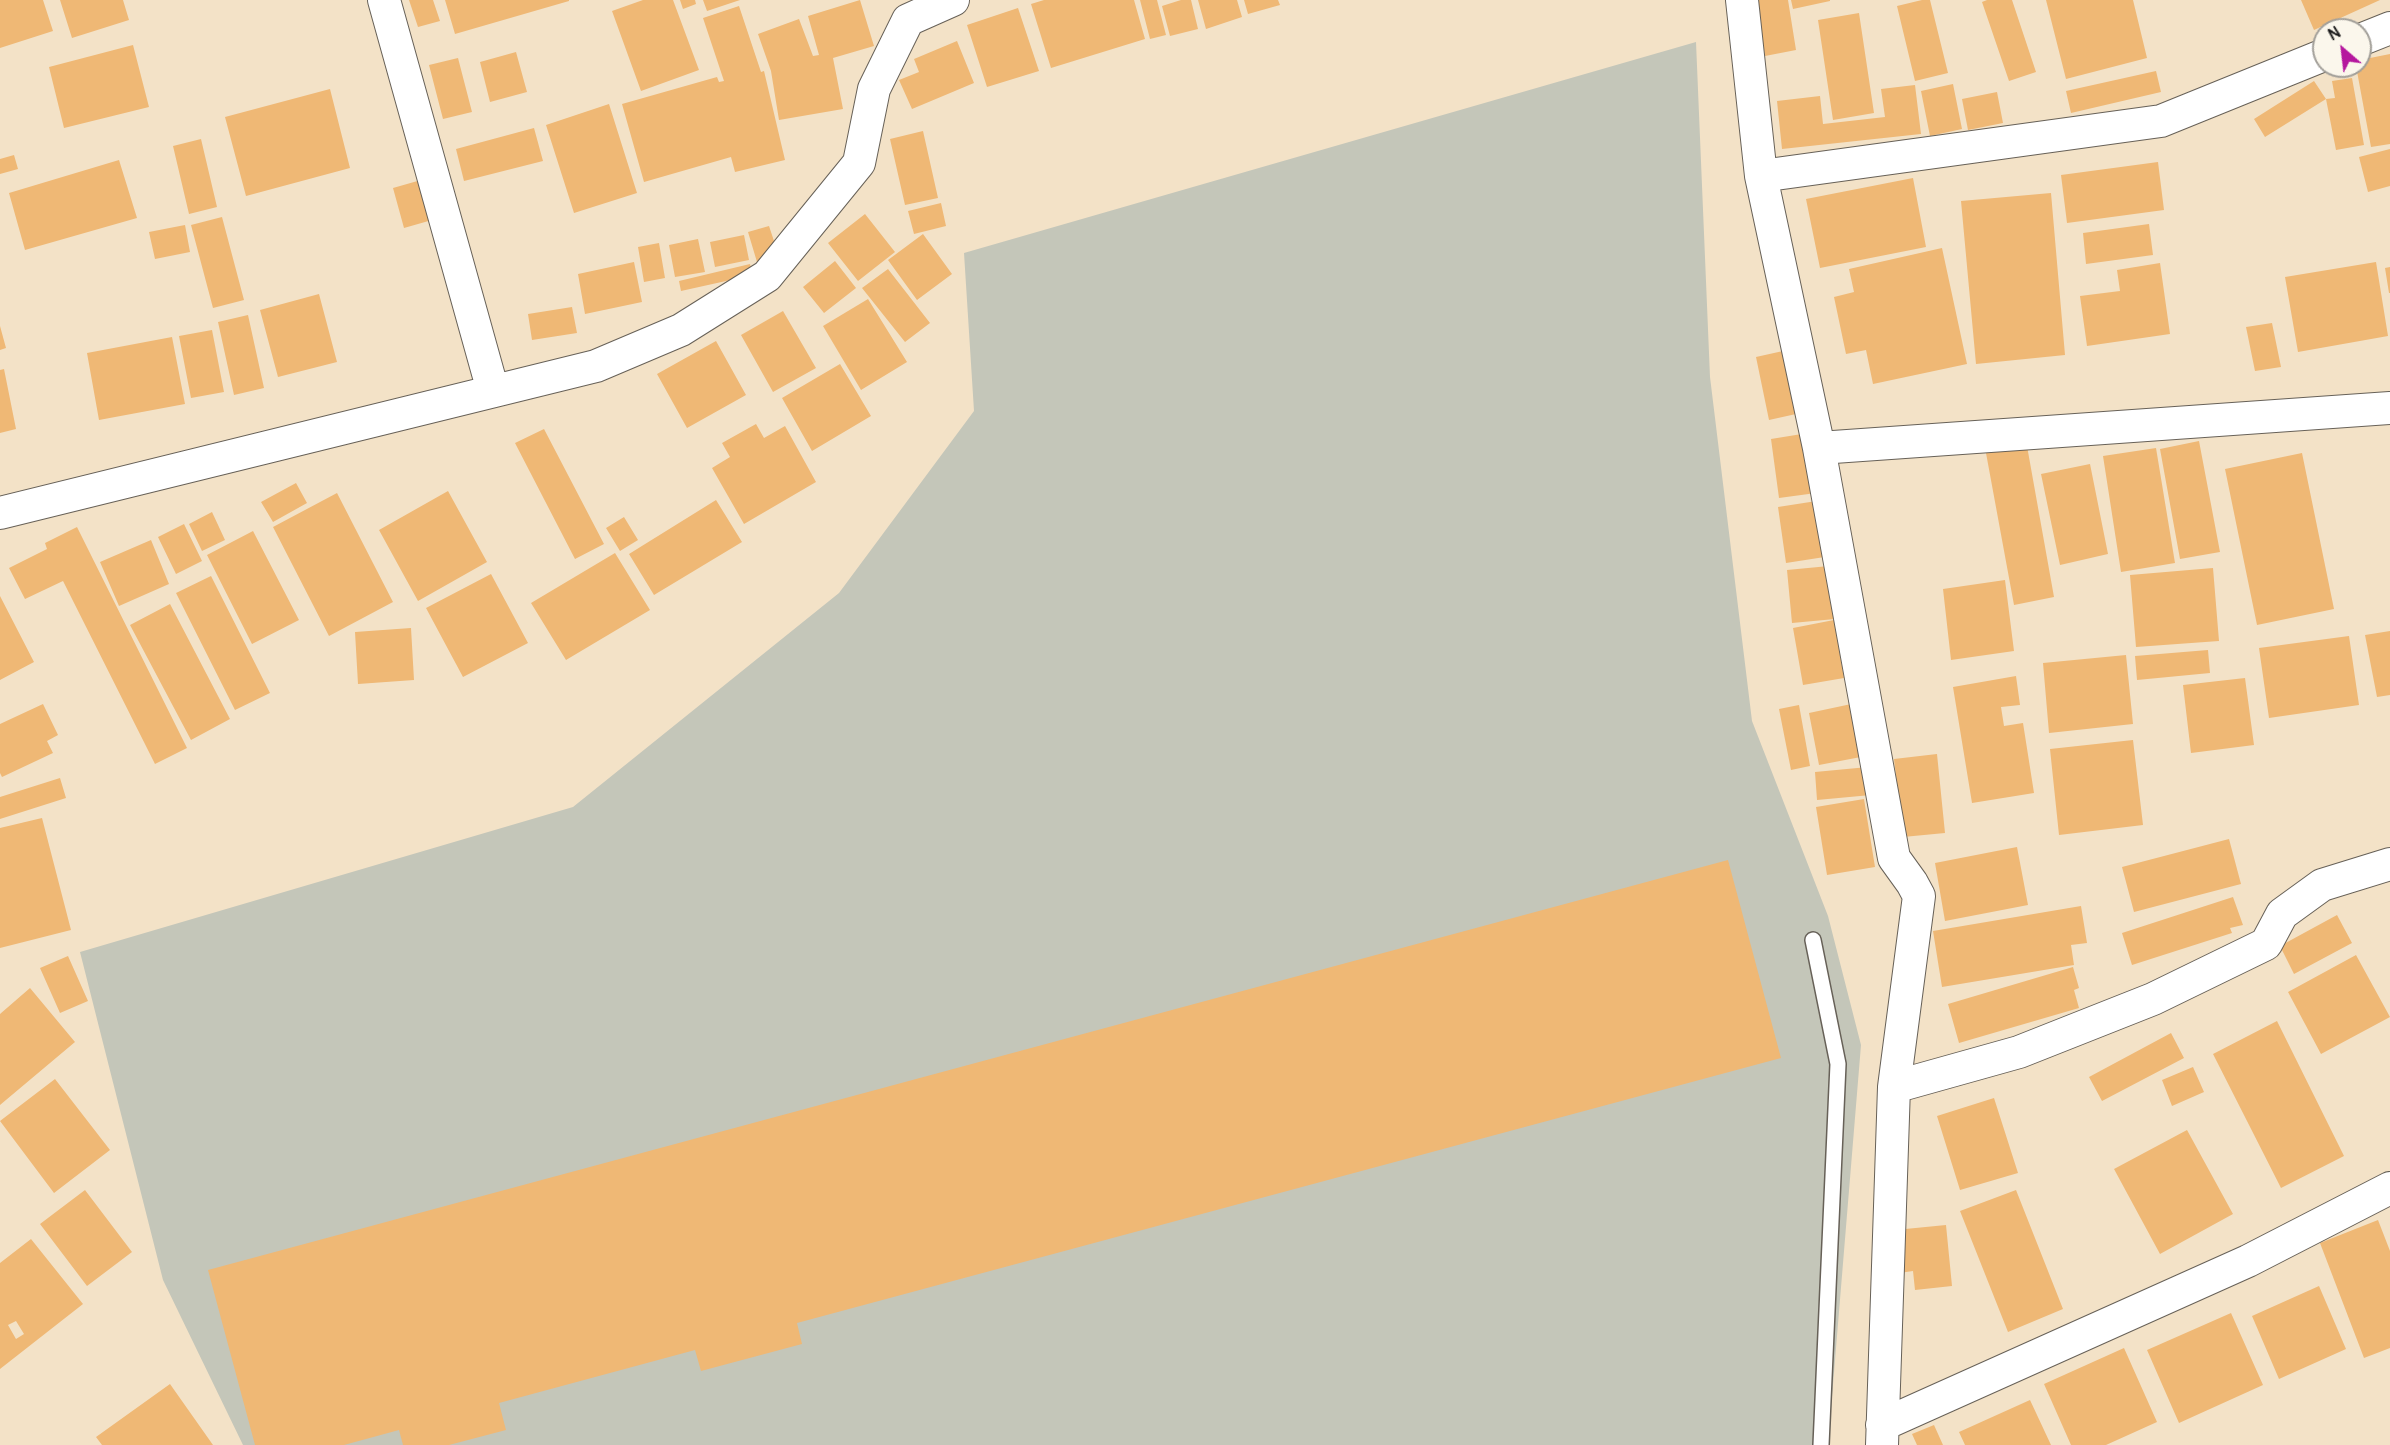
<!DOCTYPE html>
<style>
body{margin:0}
#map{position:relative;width:2390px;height:1445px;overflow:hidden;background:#f3e2c7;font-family:Pangolin,sans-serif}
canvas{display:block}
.north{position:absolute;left:2312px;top:18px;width:60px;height:60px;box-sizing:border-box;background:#fbf7ec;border:2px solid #a29f99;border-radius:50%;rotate:332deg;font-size:16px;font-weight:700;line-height:24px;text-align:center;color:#1c1c1c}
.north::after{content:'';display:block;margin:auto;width:21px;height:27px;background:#b5179e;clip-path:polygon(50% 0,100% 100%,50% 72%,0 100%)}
</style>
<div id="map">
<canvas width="2390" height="1445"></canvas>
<div class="north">N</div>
</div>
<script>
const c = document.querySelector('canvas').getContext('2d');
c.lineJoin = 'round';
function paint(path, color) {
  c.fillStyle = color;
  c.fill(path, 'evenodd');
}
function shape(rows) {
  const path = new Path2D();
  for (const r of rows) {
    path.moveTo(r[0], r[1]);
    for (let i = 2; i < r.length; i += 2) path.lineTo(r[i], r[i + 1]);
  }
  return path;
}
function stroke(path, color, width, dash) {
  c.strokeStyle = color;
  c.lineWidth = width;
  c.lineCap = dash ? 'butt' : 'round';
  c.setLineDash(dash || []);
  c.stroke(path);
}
const industrial = shape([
 [1696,42,1710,377,1752,721,1828,916,1861,1045,1828,1445,243,1445,163,1280,80,952,573,807,839,593,974,411,964,253]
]);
const building = shape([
 [0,0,43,0,53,31,0,48],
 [60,0,123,0,129,20,72,38],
 [409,0,433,0,440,21,418,27],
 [445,0,569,0,569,1,455,34],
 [643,0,673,0,699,70,641,91,612,11],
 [680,0,695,0,696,4,683,9],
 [703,0,740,0,707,11],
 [860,0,874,46,833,58,843,109,779,120,771,71,758,34,799,19,813,56,819,55,808,16],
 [1044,0,1134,0,1145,39,1051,68,1031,4],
 [1140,0,1157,0,1166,35,1150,39],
 [1181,0,1191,0,1198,29,1170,36,1162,6],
 [1198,0,1237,0,1242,17,1206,29],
 [1244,0,1278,0,1280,5,1248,14],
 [1756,0,1788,0,1796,50,1765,56],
 [1791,0,1830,0,1830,1,1793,9],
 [1922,0,1930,0,1948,73,1915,81,1897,6],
 [1987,0,2012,0,2036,72,2009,81,1982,2],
 [2046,0,2133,0,2147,58,2066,79],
 [2301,0,2380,0,2314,30],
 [739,6,761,72,764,71,785,160,735,172,731,157,644,182,622,104,717,77,719,82,724,81,703,18],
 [1018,8,1039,71,987,87,967,25],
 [1859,13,1874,113,1833,120,1818,20],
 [957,41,974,83,912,109,899,80,919,72,914,59],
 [133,45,149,107,64,128,49,67],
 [516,52,527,92,490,102,480,62],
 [2390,54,2390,144,2371,147,2356,66,2360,66,2360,60],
 [458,58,472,112,443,119,429,65],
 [2156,71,2161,92,2071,113,2066,91],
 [2352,78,2364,145,2336,150,2326,99,2335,98,2332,81],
 [2314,81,2326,99,2265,137,2254,119],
 [1953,84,1962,129,1930,136,1921,91],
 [1915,85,1921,134,1782,149,1777,101,1820,96,1823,124,1885,117,1881,89],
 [330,89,350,168,246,196,225,117],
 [1997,92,2003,123,1968,130,1962,99],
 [609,104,637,193,574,213,546,125],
 [534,128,543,161,464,181,456,149],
 [923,131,938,198,905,205,890,139],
 [201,139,217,207,189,214,173,146],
 [2390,149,2390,186,2368,192,2359,157],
 [14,155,18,169,0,174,0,159],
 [119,160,137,218,25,250,9,193],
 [2158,162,2164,210,2067,223,2061,175],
 [1913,178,1926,247,1820,268,1806,199],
 [421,180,432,220,404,228,393,188],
 [2051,193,2065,355,1976,364,1961,201],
 [941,203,946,226,914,234,908,211],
 [865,214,895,252,858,281,828,243],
 [222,217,244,300,213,308,191,225],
 [2149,224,2153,255,2086,264,2083,233],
 [185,225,190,252,155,259,149,232],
 [769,226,779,256,757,262,748,232],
 [923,234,952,274,917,300,888,260],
 [744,235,749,260,715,267,710,242],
 [698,239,705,272,675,277,669,245],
 [659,243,665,278,644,282,638,247],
 [1942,248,1967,364,1873,384,1866,350,1846,354,1834,297,1854,292,1849,269],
 [835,261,856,288,824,313,803,287],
 [634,262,642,302,585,314,578,274],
 [2376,262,2388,336,2298,352,2285,277],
 [2160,263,2170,334,2087,346,2080,296,2120,291,2117,270],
 [750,264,753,275,681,291,679,281],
 [2390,267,2390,293,2389,293,2385,268],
 [888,269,930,323,905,342,862,288],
 [319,294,337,362,278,377,260,310],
 [868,299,907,362,861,390,823,326],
 [572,307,577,333,532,340,528,314],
 [783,311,816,368,773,392,741,335],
 [248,315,264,388,234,395,218,322],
 [2272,323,2281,367,2255,371,2246,327],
 [0,326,6,348,0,350],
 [212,330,224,392,191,398,179,336],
 [172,337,185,404,99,420,87,353],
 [716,341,746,395,687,428,657,374],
 [1792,349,1805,412,1769,420,1756,357],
 [840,364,871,416,812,451,782,398],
 [4,369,16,429,0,433,0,370],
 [756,424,764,438,785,426,816,482,744,524,712,468,730,457,722,443],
 [544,429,604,544,575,559,515,443],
 [1808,433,1816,493,1779,498,1771,439],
 [2199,441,2220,552,2180,559,2160,449],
 [2027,446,2054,597,2014,605,1986,453],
 [2156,448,2175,563,2121,572,2103,456],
 [2302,453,2334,609,2257,625,2225,469],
 [2090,464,2108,554,2060,565,2041,474],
 [296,483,307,503,273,522,261,502],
 [448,491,487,562,418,601,379,530],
 [337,493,393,602,329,636,273,527],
 [716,500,742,542,654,595,629,554],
 [1823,500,1831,556,1786,563,1778,507],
 [212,512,225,540,202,551,189,524],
 [624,517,638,540,620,551,606,528],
 [184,524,202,561,176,574,158,537],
 [77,527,187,748,155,764,63,581,25,599,9,568,47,549,45,543],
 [253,531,299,620,252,644,207,555],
 [151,540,169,584,119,606,100,562],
 [615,553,650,610,566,660,531,603],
 [1829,566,1835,619,1792,623,1787,570],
 [2213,568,2219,641,2136,647,2130,575],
 [491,574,528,643,463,677,426,608],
 [211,576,270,693,235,710,176,593],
 [2005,580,2014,651,1951,660,1943,589],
 [0,596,34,662,0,680],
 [170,604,230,719,191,740,130,625],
 [1834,620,1844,678,1803,685,1793,628],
 [411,628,414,680,358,684,355,632],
 [2390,631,2390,695,2377,697,2365,635],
 [2349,636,2359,705,2269,718,2259,648],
 [2208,650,2210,673,2137,680,2135,656],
 [2126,655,2133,724,2049,733,2043,663],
 [2016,676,2020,705,2001,707,2004,726,2023,723,2034,793,1972,803,1953,687],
 [2245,678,2254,745,2191,753,2183,685],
 [1856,703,1866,756,1819,765,1809,713],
 [43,704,58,735,47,741,53,753,2,777,0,773,0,724],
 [1799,705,1810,766,1791,770,1779,709],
 [2133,740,2143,825,2059,835,2050,749],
 [1937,754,1945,833,1903,837,1894,759],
 [1868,767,1871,795,1817,800,1815,772],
 [60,778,66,798,0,819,0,797],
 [1864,799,1875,867,1827,875,1816,807],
 [42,818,71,930,0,948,0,828],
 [2229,839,2241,884,2134,912,2122,867],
 [2017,847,2028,905,1945,921,1935,863],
 [1728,860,1781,1058,797,1323,802,1344,701,1371,695,1350,499,1403,506,1430,449,1445,403,1445,399,1430,344,1445,255,1445,208,1270],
 [2233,897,2243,925,2230,928,2232,933,2132,965,2122,933],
 [2081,906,2087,943,2071,945,2074,965,1942,987,1933,931],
 [2337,915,2352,943,2294,974,2280,946],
 [2356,955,2390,1017,2321,1054,2288,992],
 [68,956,88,1001,60,1013,40,968],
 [2073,967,2079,988,2074,990,2079,1008,1959,1043,1948,1004],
 [30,988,75,1042,0,1105,0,1014],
 [2277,1021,2344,1156,2281,1188,2213,1054],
 [2171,1033,2184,1058,2102,1101,2089,1077],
 [2193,1067,2204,1092,2172,1106,2162,1080],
 [55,1079,110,1150,54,1193,0,1121],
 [1994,1098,2018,1173,1960,1190,1937,1116],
 [2187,1130,2233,1214,2160,1254,2114,1169],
 [85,1190,132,1252,87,1286,40,1224],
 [2016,1190,2063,1309,2008,1332,1960,1211],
 [2378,1220,2390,1251,2390,1348,2364,1358,2320,1243],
 [1946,1225,1952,1286,1915,1290,1913,1271,1899,1273,1895,1230],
 [31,1239,83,1304,0,1369,0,1263],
 [16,1321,24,1334,16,1339,8,1325],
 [2319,1286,2346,1349,2279,1379,2252,1316],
 [2231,1313,2263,1385,2179,1423,2147,1350],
 [2124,1348,2157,1422,2106,1445,2071,1445,2044,1384],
 [170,1384,213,1445,102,1445,96,1437],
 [2030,1400,2051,1445,1965,1445,1959,1432],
 [1934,1425,1943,1445,1917,1445,1912,1434]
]);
const service = shape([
 [1813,940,1838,1064,1821,1445]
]);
const minor = shape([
 [384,0,493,391],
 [1742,0,1761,176,1819,448,1894,858,1912,883,1919,896,1894,1087,1882,1445],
 [2360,40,2390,28],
 [1761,176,2161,121,2324,55],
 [1819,448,2390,408],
 [0,513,596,366,681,330,767,276,859,163,874,89,908,20,953,0],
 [1894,1087,2019,1052,2153,999,2266,944,2282,914,2322,885,2390,864],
 [1882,1425,2248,1261,2390,1188]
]);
paint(industrial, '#c4c6b9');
paint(building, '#efb875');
stroke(service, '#676158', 18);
stroke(minor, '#676158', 34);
stroke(service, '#fff', 15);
stroke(minor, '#fff', 32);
</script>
